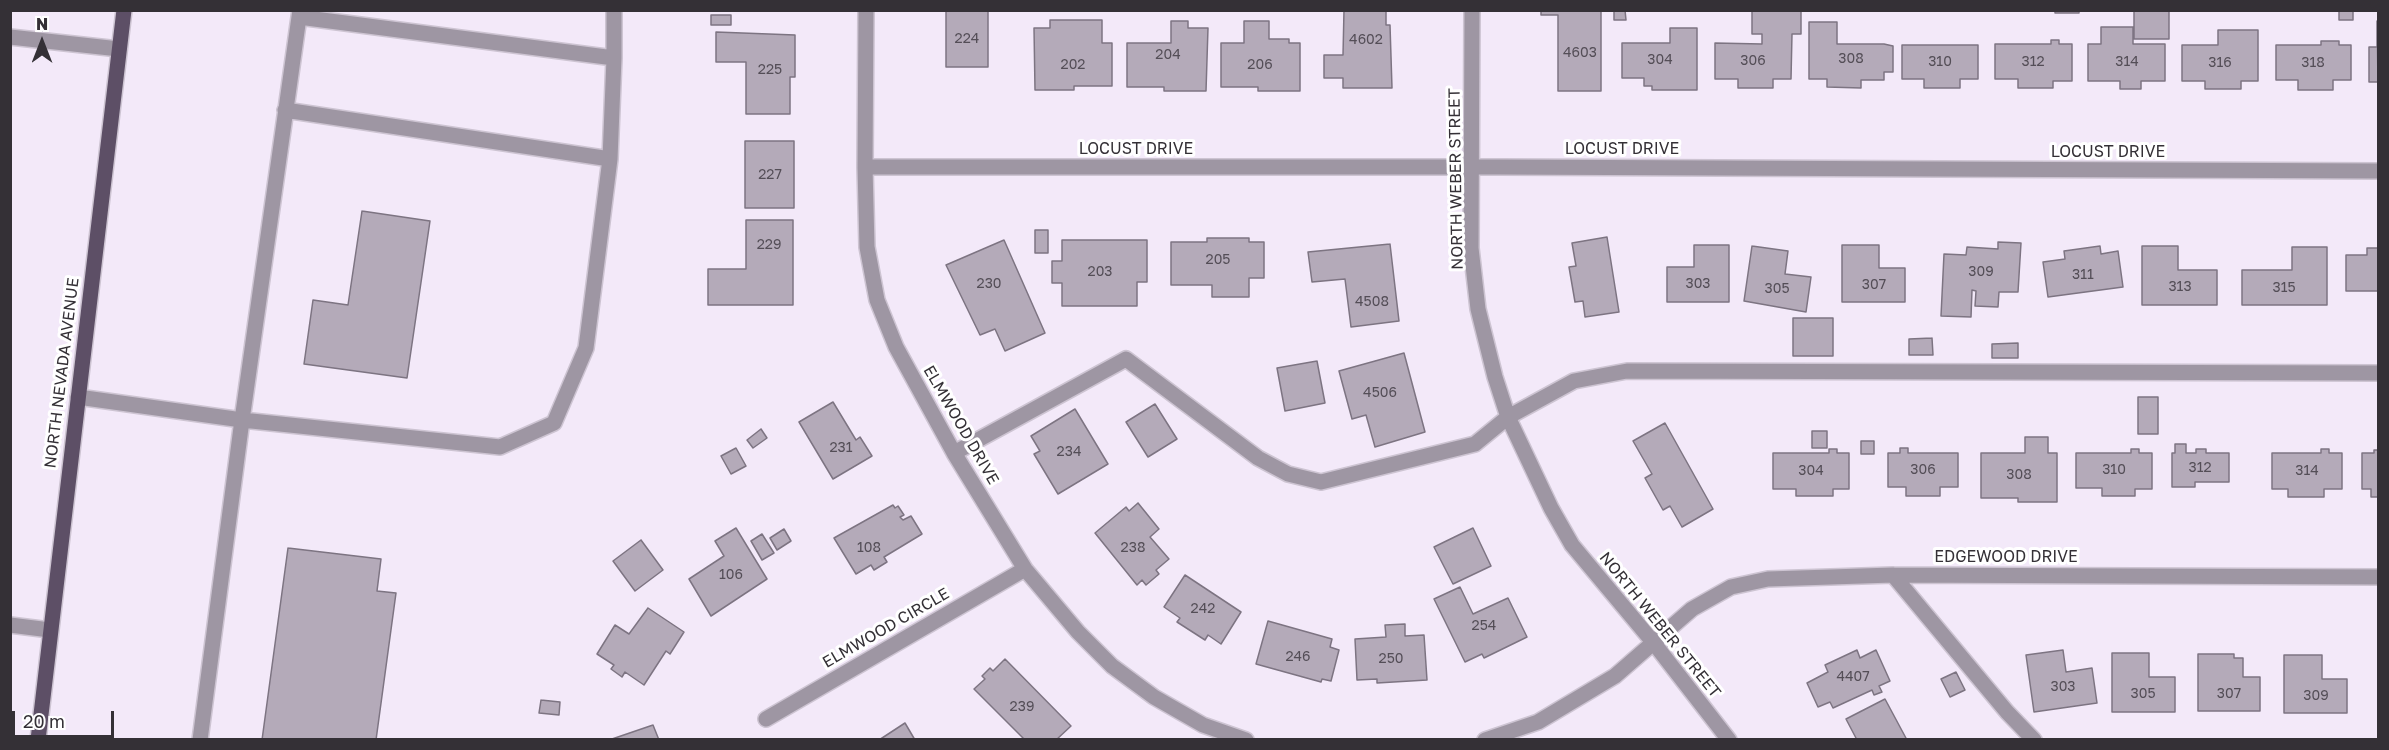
<!DOCTYPE html>
<style>
body{margin:0}
#map{position:relative;width:2389px;height:750px;overflow:hidden;background:#f3e9f9;font-family:"Golos Text",sans-serif}
canvas{display:block}
.frame{position:absolute;inset:0;border:12px solid #343036;pointer-events:none}
.north{position:absolute;left:12px;top:12px;width:60px;height:60px;-webkit-text-stroke:4px #fff;paint-order:stroke;rotate:0deg;font-size:16px;font-weight:700;line-height:24px;text-align:center;color:#343036}
.north::after{content:'';display:block;margin:auto;width:21px;height:27px;background:#343036;clip-path:polygon(50% 0,100% 100%,50% 72%,0 100%)}
.scale{position:absolute;left:12px;top:711px;width:102px;height:27px;box-sizing:border-box;border:3px solid #343036;border-top:0;padding-left:8px;font-size:18px;line-height:21px;white-space:nowrap;color:#343036;-webkit-text-stroke:4px #fff;paint-order:stroke}
</style>
<div id="map">
<canvas width="2389" height="750"></canvas>
<div class="frame"></div>
<div class="north">N</div>
<div class="scale">20 m</div>
</div>
<script>
const c = document.querySelector('canvas').getContext('2d');
c.lineJoin = 'round';
function paint(path, color) {
  c.fillStyle = color;
  c.fill(path, 'evenodd');
}
function shape(rows) {
  const path = new Path2D();
  for (const r of rows) {
    path.moveTo(r[0], r[1]);
    for (let i = 2; i < r.length; i += 2) path.lineTo(r[i], r[i + 1]);
  }
  return path;
}
function stroke(path, color, width, dash) {
  c.strokeStyle = color;
  c.lineWidth = width;
  c.lineCap = dash ? 'butt' : 'round';
  c.setLineDash(dash || []);
  c.stroke(path);
}
function label(font, color, halo, rows, align = 'center') {
  c.font = font + ' "Golos Text",sans-serif';
  c.lineWidth = 6;
  c.setLineDash([]);
  c.textBaseline = 'middle';
  c.strokeStyle = halo;
  c.fillStyle = color;
  for (const [text, x, y, turn = 0] of rows) {
    c.save();
    c.translate(x, y);
    c.rotate((+turn || 0) * Math.PI / 180);
    c.textAlign = isNaN(turn) ? turn : align;
    if (halo) c.strokeText(text, 0, 0);
    c.fillText(text, 0, 0);
    c.restore();
  }
}
const building = shape([
 [946,10,988,10,988,67,946,67,946,10],
 [1344,10,1386,10,1386,25,1390,25,1392,88,1343,88,1343,78,1324,78,1324,55,1343,55,1344,10],
 [1541,10,1601,11,1601,91,1558,91,1558,15,1541,15,1541,10],
 [1614,10,1625,10,1626,20,1614,20,1614,10],
 [1752,10,1801,10,1801,34,1792,34,1791,79,1773,79,1773,88,1738,88,1738,79,1715,79,1715,43,1762,44,1762,34,1752,34,1752,10],
 [2055,10,2079,10,2079,13,2055,13,2055,10],
 [2134,10,2169,10,2169,39,2134,39,2134,10],
 [2339,10,2353,10,2353,20,2339,20,2339,10],
 [711,15,731,15,731,25,711,25,711,15],
 [1050,20,1102,20,1102,43,1112,43,1112,86,1074,86,1074,90,1035,90,1034,28,1050,28,1050,20],
 [1171,21,1188,21,1188,28,1208,28,1206,91,1164,91,1164,87,1127,87,1127,43,1171,43,1171,21],
 [1244,21,1269,21,1269,39,1289,39,1289,43,1300,43,1300,91,1258,91,1258,87,1221,87,1221,43,1244,43,1244,21],
 [2377,21,2378,82,2369,82,2369,47,2377,47,2377,21],
 [1809,22,1837,22,1837,44,1884,44,1893,46,1893,72,1884,72,1884,80,1861,80,1861,88,1827,87,1827,79,1809,79,1809,22],
 [2101,27,2133,27,2133,44,2165,44,2165,81,2141,81,2141,89,2120,89,2120,81,2088,81,2088,44,2101,44,2101,27],
 [1670,28,1697,28,1697,90,1652,90,1652,86,1644,86,1644,78,1622,78,1622,43,1670,43,1670,28],
 [2218,30,2258,30,2258,81,2241,81,2241,89,2205,89,2205,81,2182,81,2182,45,2218,45,2218,30],
 [716,32,795,35,795,77,790,77,790,114,746,114,746,62,716,62,716,32],
 [2051,40,2059,40,2059,44,2072,44,2072,81,2053,81,2053,88,2018,88,2018,79,1995,79,1995,44,2051,44,2051,40],
 [2321,41,2339,41,2339,45,2351,45,2351,80,2333,80,2333,90,2298,90,2298,80,2276,80,2276,45,2321,45,2321,41],
 [1902,45,1978,45,1978,79,1960,79,1960,88,1924,88,1924,79,1902,79,1902,45],
 [745,141,794,141,794,208,745,208,745,141],
 [362,211,430,221,407,378,304,364,313,300,348,305,362,211],
 [746,220,793,220,793,305,708,305,708,269,746,269,746,220],
 [1035,230,1048,230,1048,253,1035,253,1035,230],
 [1607,237,1619,312,1585,317,1583,301,1575,302,1569,267,1576,266,1572,243,1607,237],
 [1207,238,1249,238,1249,242,1264,242,1264,278,1249,278,1249,297,1212,297,1212,285,1171,285,1171,242,1207,242,1207,238],
 [1004,240,1045,333,1005,351,995,329,980,335,946,265,1004,240],
 [1062,240,1147,240,1147,282,1137,282,1137,306,1062,306,1062,283,1052,283,1052,261,1062,261,1062,240],
 [1998,242,2021,243,2018,292,1999,292,1998,307,1975,306,1976,291,1972,290,1971,317,1941,316,1944,254,1966,255,1967,247,1998,249,1998,242],
 [1390,244,1399,321,1351,327,1345,279,1312,282,1308,252,1390,244],
 [1694,245,1729,245,1729,302,1667,302,1667,267,1694,267,1694,245],
 [1842,245,1879,245,1879,268,1905,268,1905,302,1842,302,1842,245],
 [1752,246,1788,251,1785,274,1811,277,1806,312,1744,301,1752,246],
 [2100,246,2101,254,2118,251,2123,287,2048,297,2043,262,2065,259,2064,251,2100,246],
 [2142,246,2178,246,2178,270,2217,270,2217,305,2142,305,2142,246],
 [2292,247,2327,247,2327,305,2242,305,2242,270,2292,270,2292,247],
 [2367,248,2378,248,2378,291,2346,291,2346,255,2367,255,2367,248],
 [1793,318,1833,318,1833,356,1793,356,1793,318],
 [1932,338,1933,355,1909,355,1909,339,1932,338],
 [2018,343,2018,358,1992,358,1992,344,2018,343],
 [1404,353,1425,432,1375,447,1366,415,1352,419,1339,371,1404,353],
 [1317,361,1325,403,1285,411,1277,368,1317,361],
 [2138,397,2158,397,2158,434,2138,434,2138,397],
 [833,402,856,440,860,437,872,456,833,479,799,422,833,402],
 [1155,404,1177,439,1148,457,1126,422,1155,404],
 [1075,409,1108,464,1058,494,1034,454,1040,451,1031,436,1075,409],
 [1665,423,1713,509,1682,527,1670,506,1663,510,1645,478,1652,474,1633,441,1665,423],
 [761,429,767,438,753,448,747,440,761,429],
 [1812,431,1827,431,1827,448,1812,448,1812,431],
 [2025,437,2048,437,2048,453,2057,453,2057,502,2018,502,2018,498,1981,498,1981,453,2025,453,2025,437],
 [1861,441,1874,441,1874,454,1861,454,1861,441],
 [2175,444,2186,444,2186,453,2196,453,2196,449,2206,449,2206,453,2229,453,2229,482,2195,482,2195,487,2172,487,2172,453,2175,453,2175,444],
 [736,448,746,466,731,474,721,456,736,448],
 [1900,448,1908,448,1908,453,1958,453,1958,487,1940,487,1940,496,1906,496,1906,487,1888,487,1888,453,1900,453,1900,448],
 [1829,449,1837,449,1837,453,1849,453,1849,489,1833,489,1833,496,1796,496,1796,489,1773,489,1773,453,1829,453,1829,449],
 [2131,449,2139,449,2139,453,2152,453,2152,489,2135,489,2135,496,2102,496,2102,488,2076,488,2076,453,2131,453,2131,449],
 [2321,449,2329,449,2329,453,2342,453,2342,489,2324,489,2324,497,2288,497,2288,489,2272,489,2272,453,2321,453,2321,449],
 [2374,450,2378,450,2378,497,2371,497,2371,489,2362,489,2362,453,2374,453,2374,450],
 [1138,503,1159,529,1150,537,1169,559,1156,570,1159,574,1146,585,1142,580,1137,585,1095,533,1126,507,1129,511,1138,503],
 [893,505,895,508,898,506,904,515,900,517,903,520,911,516,922,534,884,557,887,562,874,570,871,565,856,574,834,538,893,505],
 [736,528,767,579,711,616,689,579,724,556,715,541,736,528],
 [1473,528,1491,566,1453,584,1434,547,1473,528],
 [784,529,791,541,777,550,770,538,784,529],
 [762,534,774,553,762,560,751,541,762,534],
 [641,540,663,570,635,591,613,561,641,540],
 [288,548,381,559,377,591,396,593,376,740,262,740,288,548],
 [1185,575,1241,612,1221,644,1208,635,1205,640,1177,622,1180,618,1164,607,1185,575],
 [1460,587,1473,614,1508,598,1527,637,1484,658,1482,654,1465,662,1434,599,1460,587],
 [648,608,684,632,670,654,666,651,644,685,625,672,622,677,611,669,614,665,597,654,615,625,629,634,648,608],
 [1268,621,1332,639,1330,647,1339,650,1331,681,1322,679,1321,682,1256,664,1268,621],
 [1405,624,1405,636,1424,635,1427,680,1377,683,1377,679,1357,680,1355,639,1386,637,1385,625,1405,624],
 [1857,650,1860,658,1876,650,1890,681,1879,686,1882,692,1874,695,1872,690,1833,708,1830,702,1818,707,1807,683,1828,672,1825,665,1857,650],
 [2063,650,2066,672,2092,668,2097,703,2034,712,2026,655,2063,650],
 [2112,653,2149,653,2149,677,2175,677,2175,712,2112,712,2112,653],
 [2198,654,2234,654,2234,658,2243,658,2243,677,2260,677,2260,711,2198,711,2198,654],
 [2284,655,2322,655,2322,679,2347,679,2347,713,2284,713,2284,655],
 [1005,659,1071,726,1056,740,1025,740,974,689,985,679,982,676,990,668,993,671,1005,659],
 [1956,672,1965,690,1950,697,1941,679,1956,672],
 [1885,699,1907,740,1857,740,1846,719,1885,699],
 [541,700,560,702,559,715,539,713,541,700],
 [905,723,915,740,879,740,905,723],
 [653,725,659,740,612,740,612,739,653,725]
]);
const minor = shape([
 [300,10,242,420,500,447,554,423,586,348,610,159],
 [866,10,865,167,867,247,877,300,896,347,954,453,1025,569,1078,632,1112,666,1154,697,1203,725,1246,740],
 [1472,10,1471,248,1478,309,1495,377,1508,417,1551,508,1572,545,1653,642,1729,740],
 [299,17,614,58,614,10],
 [10,37,119,49],
 [285,110,610,159,614,58],
 [865,167,1500,167,2378,171],
 [78,397,242,420,200,740],
 [954,453,1126,359,1258,458,1288,474,1321,482,1475,444,1508,417,1574,381,1627,371,2378,373],
 [1893,575,2007,712,2034,740],
 [10,625,50,630],
 [766,719,1025,569],
 [1485,740,1538,722,1615,676,1692,609,1731,587,1768,579,1893,575,2378,577]
]);
const major = shape([
 [38,740,124,10]
]);
const numberNames = [
 ["224",967,39],
 ["4602",1366,40],
 ["4603",1580,53],
 ["204",1168,55],
 ["308",1851,59],
 ["304",1660,60],
 ["306",1753,61],
 ["310",1940,62],
 ["312",2033,62],
 ["314",2127,62],
 ["316",2220,63],
 ["318",2313,63],
 ["202",1073,65],
 ["206",1260,65],
 ["225",770,70],
 ["227",770,175],
 ["229",769,245],
 ["205",1218,260],
 ["203",1100,272],
 ["309",1981,272],
 ["311",2083,275],
 ["230",989,284],
 ["303",1698,284],
 ["307",1874,285],
 ["313",2180,287],
 ["315",2284,288],
 ["305",1777,289],
 ["4508",1372,302],
 ["4506",1380,393],
 ["231",841,448],
 ["234",1069,452],
 ["312",2200,468],
 ["306",1923,470],
 ["310",2114,470],
 ["304",1811,471],
 ["314",2307,471],
 ["308",2019,475],
 ["108",869,548],
 ["238",1133,548],
 ["106",731,575],
 ["242",1203,609],
 ["254",1484,626],
 ["246",1298,657],
 ["250",1391,659],
 ["4407",1853,677],
 ["303",2063,687],
 ["305",2143,694],
 ["307",2229,694],
 ["309",2316,696],
 ["239",1022,707]
];
const streetNames = [
 ["LOCUST DRIVE",1136,149],
 ["LOCUST DRIVE",1622,149],
 ["LOCUST DRIVE",2108,152],
 ["NORTH WEBER STREET",1456,179,-91],
 ["NORTH NEVADA AVENUE",62,373,-83],
 ["ELMWOOD DRIVE",961,425,60],
 ["EDGEWOOD DRIVE",2006,557],
 ["NORTH WEBER STREET",1660,625,51],
 ["ELMWOOD CIRCLE",886,628,-30]
];
paint(building, '#b4aab9');
stroke(building, '#7d7482', 1.5);
stroke(minor, '#cdc4d2', 18);
stroke(major, '#cdc4d2', 18);
stroke(minor, '#9e96a3', 15);
stroke(major, '#5d4f66', 15);
label('14px', '#544e57', null, numberNames);
label('16px', '#343036', '#fff', streetNames);
</script>
